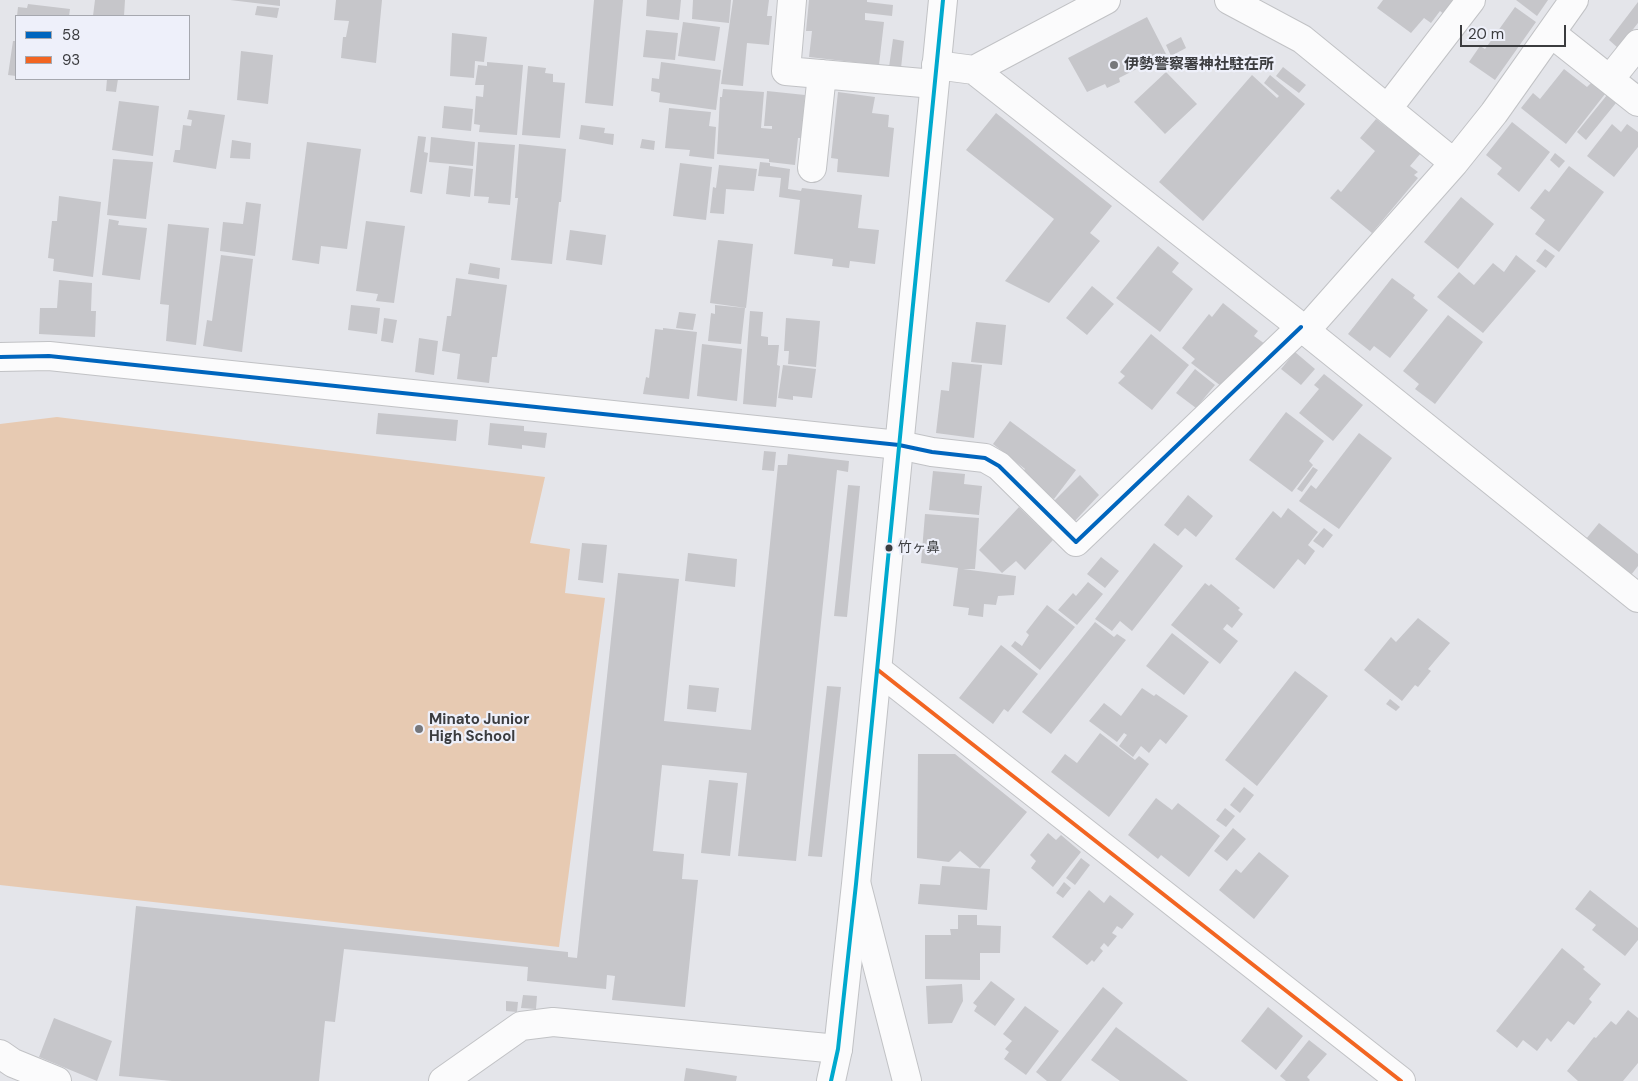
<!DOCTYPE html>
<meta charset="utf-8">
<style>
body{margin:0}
#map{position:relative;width:1638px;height:1081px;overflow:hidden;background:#e4e5ea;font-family:"DM Sans",sans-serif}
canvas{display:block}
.legend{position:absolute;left:15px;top:15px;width:175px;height:65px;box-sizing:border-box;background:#eef0fa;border:1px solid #a6a8af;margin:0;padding:6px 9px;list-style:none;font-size:15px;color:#3b3c3f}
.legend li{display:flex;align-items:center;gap:10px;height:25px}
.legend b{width:25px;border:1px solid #a6a8af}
.scale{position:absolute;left:1460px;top:25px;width:106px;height:22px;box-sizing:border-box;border:2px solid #3b3c3f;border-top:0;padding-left:6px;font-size:15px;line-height:18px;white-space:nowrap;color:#3b3c3f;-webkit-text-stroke:4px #eef0fa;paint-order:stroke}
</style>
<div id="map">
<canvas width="1638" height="1081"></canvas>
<ul class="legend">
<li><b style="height:6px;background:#0065bd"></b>58</li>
<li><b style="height:6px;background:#f26522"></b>93</li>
</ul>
<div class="scale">20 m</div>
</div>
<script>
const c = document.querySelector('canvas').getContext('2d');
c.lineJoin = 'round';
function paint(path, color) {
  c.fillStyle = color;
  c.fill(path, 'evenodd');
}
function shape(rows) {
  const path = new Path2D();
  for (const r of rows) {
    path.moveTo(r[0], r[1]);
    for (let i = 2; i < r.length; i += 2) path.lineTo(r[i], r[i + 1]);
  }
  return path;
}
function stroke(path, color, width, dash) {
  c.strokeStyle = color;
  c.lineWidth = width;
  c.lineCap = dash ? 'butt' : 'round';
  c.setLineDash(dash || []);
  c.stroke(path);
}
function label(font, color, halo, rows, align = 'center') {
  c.font = font + ' "DM Sans","Noto Sans JP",sans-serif';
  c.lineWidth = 4.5;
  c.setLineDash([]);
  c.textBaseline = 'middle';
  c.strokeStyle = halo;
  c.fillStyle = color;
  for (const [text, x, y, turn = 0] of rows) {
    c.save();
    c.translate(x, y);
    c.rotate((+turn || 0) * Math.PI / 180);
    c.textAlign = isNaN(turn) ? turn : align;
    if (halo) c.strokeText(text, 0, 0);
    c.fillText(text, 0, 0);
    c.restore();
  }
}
const green = shape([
 [57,417,545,477,530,543,570,549,565,593,605,598,559,947,0,885,0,424]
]);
const building = shape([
 [95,0,125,0,124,16,93,16],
 [230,0,280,0,280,6],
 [336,0,382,0,376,63,341,58,343,37,346,37,349,21,334,20],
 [594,0,623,0,613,106,585,103],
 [647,0,681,0,679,20,646,16],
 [693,0,731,0,729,23,692,19],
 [733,0,769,0,767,16,772,16,769,45,747,43,743,86,721,84],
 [809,0,867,0,867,2,893,5,892,16,865,13,865,20,884,22,879,65,809,57,812,31,806,31],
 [1383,0,1457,0,1445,15,1440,11,1431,23,1424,18,1411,33,1377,8],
 [1516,0,1548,0,1537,16],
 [1638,2,1638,23,1618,48,1609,40],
 [28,4,70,9,69,16,17,16,18,7,27,8],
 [257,6,279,8,277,18,255,15],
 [1515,7,1536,22,1495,80,1469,62,1480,46,1485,49],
 [1147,17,1166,54,1119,78,1120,82,1107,88,1105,84,1087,92,1068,58],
 [683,22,720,27,715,61,678,56],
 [646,30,678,33,675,60,643,57],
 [452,33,487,37,484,62,475,61,474,78,450,76],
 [1181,37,1186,48,1171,56,1166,45],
 [893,39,904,41,901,68,889,67],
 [13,41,16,41,16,76,8,75],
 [241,51,273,55,268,104,237,100],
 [487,62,523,65,517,135,479,132,480,125,474,124,476,96,483,97,484,85,475,85,478,65,487,66],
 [661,62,721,70,716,110,659,102,660,93,651,91,652,78,659,79],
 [528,66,546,68,545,73,553,74,553,82,565,83,560,138,522,135],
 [1283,67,1306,85,1299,93,1276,76],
 [1564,69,1587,87,1591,83,1605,94,1566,144,1521,108,1533,93,1540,99],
 [1166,72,1197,104,1165,134,1134,102],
 [1252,75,1277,98,1279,96,1264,83,1270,75,1305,104,1203,221,1159,182],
 [107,79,118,79,116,92,106,91],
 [723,89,764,92,761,128,772,129,772,126,764,126,767,91,805,95,801,138,798,138,795,165,769,162,769,159,717,154,720,97,722,97],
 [838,92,875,97,872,113,889,115,888,127,894,128,889,177,837,172,838,159,831,158],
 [1607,95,1616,103,1586,140,1577,132],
 [119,101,159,106,153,156,112,150],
 [444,106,473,109,471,131,442,128],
 [669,108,711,112,709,126,716,127,714,159,689,156,690,150,665,148],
 [189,110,225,115,216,169,173,162,175,150,180,150,183,125,191,126,192,120,187,119],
 [996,113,1112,206,1090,233,1100,241,1049,303,1005,281,1054,219,966,150],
 [1376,119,1421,153,1410,166,1418,172,1414,175,1418,178,1372,233,1330,198,1338,189,1341,192,1375,151,1360,138],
 [1512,122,1550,152,1519,192,1497,174,1502,168,1486,155],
 [1612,124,1621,132,1627,124,1638,132,1638,147,1614,177,1587,156],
 [581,125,605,128,604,133,614,134,613,145,579,139],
 [418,136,426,137,424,152,428,153,422,194,410,192],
 [431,137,475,142,473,166,429,162],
 [642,139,655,141,654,150,640,148],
 [232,140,251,143,250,159,230,158],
 [307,142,361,149,347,249,321,246,319,264,292,260],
 [478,142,515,145,510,205,488,203,489,197,474,196],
 [519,144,566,149,561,202,559,202,552,264,511,260,518,198,515,198],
 [1555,153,1565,161,1559,168,1550,160],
 [113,159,153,162,146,219,107,215],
 [760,162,770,163,770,166,790,169,788,189,801,191,802,188,862,195,858,228,879,230,875,264,850,261,849,268,832,266,833,259,794,254,800,200,779,197,781,178,758,176],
 [680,163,712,167,706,220,673,216],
 [719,165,757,169,754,191,726,189,724,214,710,213,713,187,716,188],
 [449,166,473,169,470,197,446,194],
 [1569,166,1604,192,1559,252,1535,234,1545,220,1530,208,1545,189,1549,192],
 [59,196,101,202,93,277,53,271,54,259,48,258,52,221,57,221],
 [1461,197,1494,224,1458,269,1424,242],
 [246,202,261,204,255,256,220,251,223,222,243,224],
 [109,219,119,221,118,225,147,228,140,280,102,275],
 [366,221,405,226,394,303,376,301,378,294,356,291],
 [168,224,209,228,196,345,166,341,169,305,160,304],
 [570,230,606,235,602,265,566,260],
 [718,240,753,244,746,308,710,303],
 [1158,246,1179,263,1172,272,1193,289,1160,332,1116,298],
 [1545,249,1555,256,1546,268,1536,261],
 [221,255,253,259,242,352,203,346,207,320,212,321],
 [1516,255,1536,271,1483,333,1437,297,1459,272,1474,285,1493,263,1504,272],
 [470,263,500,268,499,279,468,274],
 [456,278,507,285,497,357,492,357,489,383,457,379,460,354,442,351,447,316,451,316],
 [1392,278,1415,295,1413,298,1428,310,1390,358,1374,346,1370,351,1348,334],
 [59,280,92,283,91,311,96,311,95,337,39,334,40,308,57,308],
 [1092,286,1114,304,1087,335,1066,318],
 [1223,303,1258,331,1254,336,1265,344,1221,386,1191,363,1195,359,1182,348,1209,314,1212,317],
 [351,305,380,308,377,334,348,330],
 [715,305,745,308,741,344,708,341,711,313,715,314],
 [750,311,763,312,761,336,768,337,768,345,779,345,777,365,780,366,776,407,743,404],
 [679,312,696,314,693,330,676,328],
 [1448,315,1483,342,1435,404,1415,389,1419,384,1403,371],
 [384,318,397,320,393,343,381,341],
 [786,318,820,321,816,367,788,364,789,351,784,351],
 [976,322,1006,325,1002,365,971,362],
 [663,328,697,332,689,399,643,394,646,377,649,378,655,329,663,330],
 [1151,334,1189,365,1152,410,1118,383,1125,376,1120,372],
 [419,338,438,341,434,375,415,372],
 [702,344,742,349,737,401,697,396],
 [1295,352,1315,369,1301,385,1281,369],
 [952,362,982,365,974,438,936,433,941,390,949,391],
 [783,365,816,369,812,398,793,396,793,400,778,398],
 [1195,369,1215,385,1196,408,1176,393],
 [1324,374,1363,405,1333,441,1299,413,1319,389,1314,385],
 [1286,412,1324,441,1309,461,1313,465,1292,492,1249,460],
 [378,413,458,420,456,441,376,434],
 [1010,421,1076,470,1054,499,1021,474,1025,469,993,444],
 [490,423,524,426,524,431,547,433,545,448,522,445,522,449,488,445],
 [1359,433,1392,458,1339,529,1299,501,1311,485,1316,489],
 [764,451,776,452,774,471,762,470],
 [788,454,849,461,848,472,837,470,796,861,738,856,747,773,662,765,653,851,684,854,682,879,698,880,685,1007,612,1000,615,976,607,975,606,989,527,981,528,967,344,949,335,1022,325,1021,319,1081,172,1081,119,1076,136,906,568,952,568,957,577,958,618,573,679,579,664,721,751,730,778,465,787,465],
 [1313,467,1318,470,1302,492,1297,489],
 [933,471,965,474,964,484,982,486,979,515,929,510],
 [1080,475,1099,495,1073,523,1052,503],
 [848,485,860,486,847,617,834,616],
 [1188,495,1213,516,1196,537,1185,528,1178,536,1164,525],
 [1019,507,1053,540,1025,570,1016,561,1002,573,979,550],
 [1288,508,1318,532,1308,545,1315,551,1305,565,1298,559,1274,589,1235,559,1273,511,1281,518],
 [925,514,979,518,975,569,963,569,1016,576,1014,595,998,596,996,605,984,604,983,617,968,615,969,608,953,606,958,568,921,563],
 [1599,523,1638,554,1638,566,1631,575,1586,539],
 [1324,528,1333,535,1323,548,1313,541],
 [582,543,607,545,603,583,578,580],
 [1154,543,1183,566,1132,631,1120,621,1112,631,1095,619],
 [688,553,737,559,735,587,685,581],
 [1101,557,1119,571,1105,588,1087,574],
 [1088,582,1103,594,1077,625,1058,610,1073,593,1076,596],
 [1205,583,1209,586,1211,584,1240,608,1238,610,1243,614,1232,628,1227,624,1223,629,1238,641,1220,664,1171,625],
 [1047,605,1075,627,1040,670,1011,646,1015,641,1022,646,1029,635,1026,632],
 [1418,618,1450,643,1428,669,1431,671,1418,687,1415,685,1402,701,1364,670,1391,637,1396,642],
 [1095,622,1114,637,1117,634,1126,640,1051,734,1022,712],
 [1172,633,1209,662,1184,695,1146,666],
 [1001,645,1038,674,1008,712,1004,709,993,724,959,698],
 [1295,671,1328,696,1257,786,1225,760],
 [689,685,719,688,716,712,687,709],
 [827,686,841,687,822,857,808,856],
 [1142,688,1154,696,1156,694,1188,716,1166,744,1160,739,1149,753,1141,746,1133,757,1119,746,1127,735,1124,733,1117,742,1089,721,1104,703,1121,716],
 [1390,699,1400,707,1396,711,1386,704],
 [1100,733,1135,760,1139,756,1149,764,1109,817,1051,772,1065,754,1077,763],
 [918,754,955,754,1027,812,980,868,960,851,949,862,917,858],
 [709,780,738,783,730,856,701,853],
 [1244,787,1254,795,1240,813,1230,805],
 [1156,798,1172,810,1178,803,1220,836,1189,877,1161,855,1158,859,1128,835],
 [1225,808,1235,816,1226,827,1216,820],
 [1233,828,1246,839,1227,861,1214,851],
 [1048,833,1056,840,1061,835,1081,852,1053,887,1031,868,1036,861,1030,855],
 [1259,852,1289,876,1254,919,1219,890,1236,869,1241,873],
 [1081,858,1090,865,1075,885,1066,878],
 [942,866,990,869,987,910,918,904,920,884,940,885],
 [1064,882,1071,888,1063,898,1056,893],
 [1089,890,1104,903,1110,895,1134,914,1122,929,1117,926,1112,933,1117,936,1108,947,1104,943,1100,948,1103,951,1094,962,1092,960,1087,965,1052,937],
 [1590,890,1638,928,1638,940,1625,956,1592,930,1596,925,1575,909],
 [958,915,977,915,977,925,1001,926,1000,953,980,953,980,980,925,979,925,935,951,935,950,929,958,929],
 [1562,948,1585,967,1583,969,1601,984,1589,999,1592,1002,1574,1025,1568,1021,1551,1042,1547,1038,1537,1051,1523,1040,1517,1048,1496,1031],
 [991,981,1015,999,995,1026,974,1011,977,1006,973,1003],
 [962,984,963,1001,952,1023,928,1024,926,986],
 [1103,987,1123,1003,1061,1081,1047,1081,1036,1072],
 [523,995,537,996,536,1009,521,1008],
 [506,1001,518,1002,517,1012,506,1011],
 [1025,1006,1059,1031,1026,1075,1004,1059,1009,1052,1005,1049,1012,1041,1003,1034],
 [1268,1007,1303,1036,1276,1070,1241,1041],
 [1628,1010,1638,1018,1638,1063,1623,1081,1578,1081,1567,1071,1594,1037,1596,1038,1611,1021,1616,1025],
 [54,1018,112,1041,97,1081,39,1057],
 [1116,1027,1188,1081,1120,1081,1091,1060],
 [1309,1040,1327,1054,1307,1077,1310,1080,1309,1081,1286,1081,1280,1076],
 [686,1068,737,1076,736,1081,684,1081]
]);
const minor = shape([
 [792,0,786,71,934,84],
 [1229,0,1302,39,1454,163],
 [1551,33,1638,102],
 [936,65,974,70,1301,327,1638,598],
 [974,70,1106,0],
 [1610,79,1638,44],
 [1388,108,1471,0],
 [812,168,822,74],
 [1306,330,1454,163,1494,113,1574,0],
 [0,357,49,356,899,445,932,452,985,458,999,466,1076,542,1301,327],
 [878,670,1401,1081],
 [857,886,907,1081],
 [0,1054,13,1063,57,1081],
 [443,1081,521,1026,553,1022,838,1049]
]);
const major = shape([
 [831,1081,838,1049,856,884,943,0]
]);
const bus1 = shape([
 [0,357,49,356,899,445,932,452,985,458,999,466,1076,542,1301,327]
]);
const bus2 = shape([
 [878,670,1401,1081]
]);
const bus3 = shape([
 [831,1081,838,1049,856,884,943,0]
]);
const markers = [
 [1114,65,5,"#76777b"],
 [889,548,4.5,"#3b3c3f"],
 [419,729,5,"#76777b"]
];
const busNames = [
 ["竹ヶ鼻",898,548]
];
const poiNames = [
 ["伊勢警察署神社駐在所",1124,65],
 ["Minato Junior",429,720],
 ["High School",429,737]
];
paint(green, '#e7cab2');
paint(building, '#c6c6ca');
stroke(minor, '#c1c2c5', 30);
stroke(major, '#c1c2c5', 30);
stroke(minor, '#fbfbfc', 28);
stroke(major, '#fbfbfc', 28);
stroke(bus1, '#0065bd', 4);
stroke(bus2, '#f26522', 4);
stroke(bus3, '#00a9ce', 4);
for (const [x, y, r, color] of markers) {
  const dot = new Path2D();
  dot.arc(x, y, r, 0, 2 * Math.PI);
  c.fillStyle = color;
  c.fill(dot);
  stroke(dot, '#eef0fa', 2);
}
label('14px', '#3b3c3f', '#eef0fa', busNames, 'left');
label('bold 15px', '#3b3c3f', '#eef0fa', poiNames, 'left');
</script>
